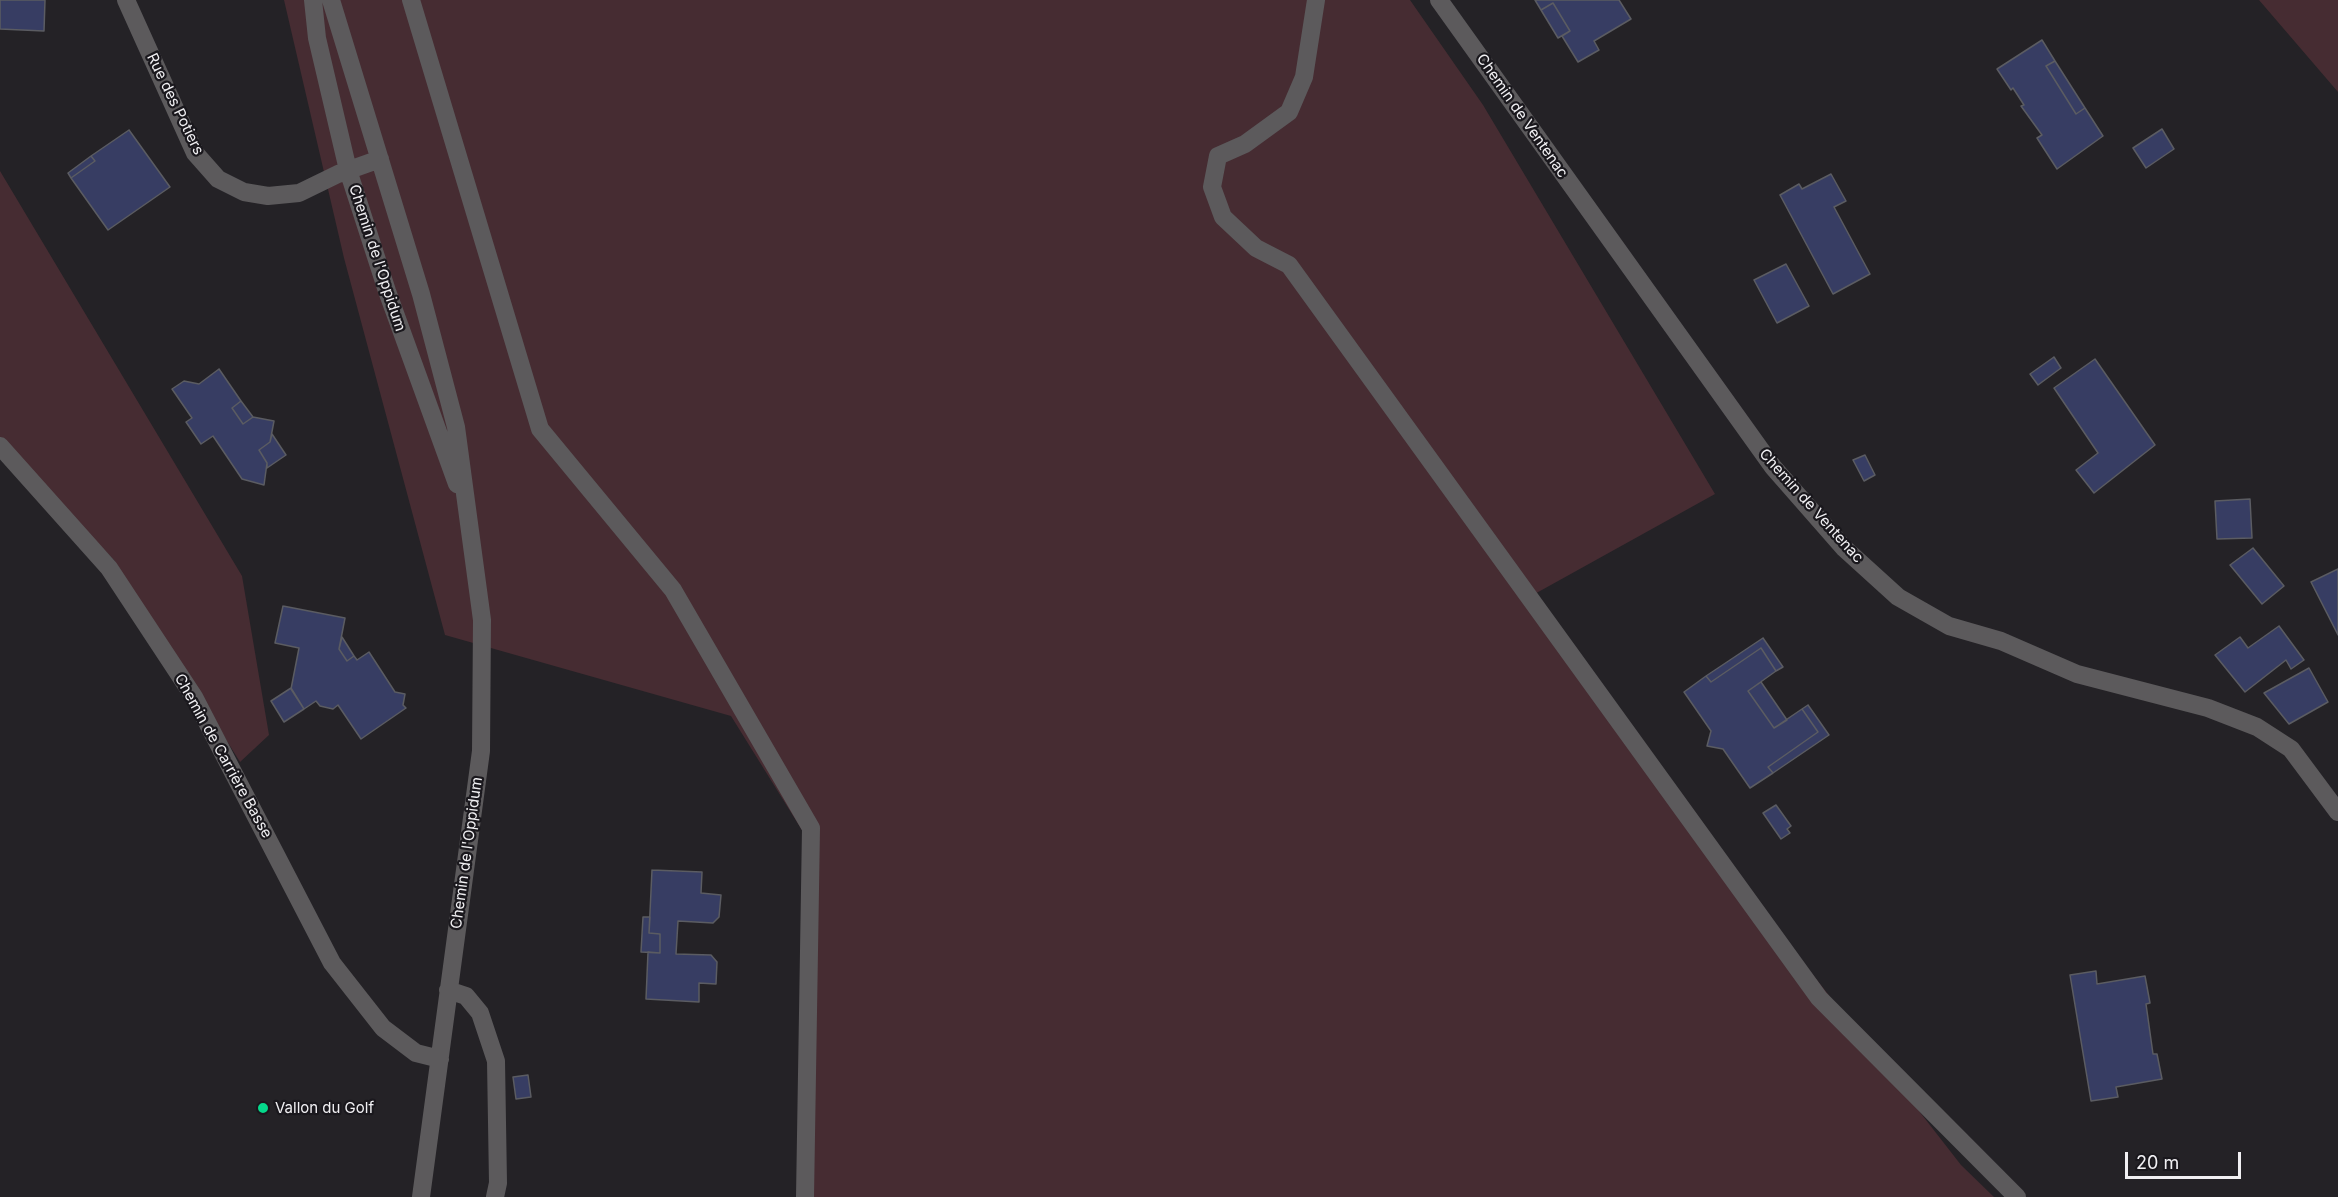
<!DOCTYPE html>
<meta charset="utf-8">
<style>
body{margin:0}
#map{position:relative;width:2338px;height:1197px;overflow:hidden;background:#242226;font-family:Inter,sans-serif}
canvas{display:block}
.scale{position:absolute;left:2125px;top:1152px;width:116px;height:27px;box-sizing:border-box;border:3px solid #f1f0f3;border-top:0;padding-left:8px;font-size:18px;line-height:21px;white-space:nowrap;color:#f1f0f3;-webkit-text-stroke:4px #1a181d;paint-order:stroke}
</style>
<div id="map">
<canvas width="2338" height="1197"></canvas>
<div class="scale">20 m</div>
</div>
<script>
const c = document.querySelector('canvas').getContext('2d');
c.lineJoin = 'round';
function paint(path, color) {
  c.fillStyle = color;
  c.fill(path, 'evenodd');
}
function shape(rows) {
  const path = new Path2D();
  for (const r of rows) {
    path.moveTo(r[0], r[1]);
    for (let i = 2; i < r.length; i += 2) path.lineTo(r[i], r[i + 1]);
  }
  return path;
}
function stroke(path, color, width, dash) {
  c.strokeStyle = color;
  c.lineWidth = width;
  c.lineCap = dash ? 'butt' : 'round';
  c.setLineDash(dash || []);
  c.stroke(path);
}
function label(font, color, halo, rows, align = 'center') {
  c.font = font + ' Inter,sans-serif';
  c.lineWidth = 4.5;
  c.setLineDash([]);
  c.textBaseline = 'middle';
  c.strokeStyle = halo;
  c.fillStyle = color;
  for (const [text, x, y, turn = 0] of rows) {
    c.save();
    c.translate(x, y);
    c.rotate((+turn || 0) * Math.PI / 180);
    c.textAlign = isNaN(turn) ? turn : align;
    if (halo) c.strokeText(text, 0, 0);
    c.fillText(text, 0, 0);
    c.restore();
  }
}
const green = shape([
 [284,0,1410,0,1483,105,1715,494,1522,601,1961,1165,1994,1197,808,1197,810,843,731,716,445,635,344,258],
 [2259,0,2338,0,2338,92],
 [0,171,242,576,269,735,240,762,114,560,0,441]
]);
const building = shape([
 [0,0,45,0,44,31,0,29,0,0],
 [1535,0,1619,0,1631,19,1594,41,1599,50,1578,62,1562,36,1570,31,1553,3,1541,10,1535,0],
 [1553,3,1570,31,1558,38,1541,10,1553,3],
 [2042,40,2055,61,2046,66,2076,114,2085,108,2103,136,2057,169,2037,138,2042,135,2021,106,2024,105,2013,88,2011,90,1997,69,2042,40],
 [2055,61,2085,108,2076,114,2046,66,2055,61],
 [2162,129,2174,149,2146,168,2133,148,2162,129],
 [129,130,170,187,108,230,71,178,95,161,91,156,129,130],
 [91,156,95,161,71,178,68,173,91,156],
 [1831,174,1846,201,1834,207,1870,274,1833,294,1780,195,1799,184,1802,189,1831,174],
 [1786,264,1809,306,1777,323,1754,280,1786,264],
 [2054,357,2061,368,2038,385,2030,374,2054,357],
 [2095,359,2155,445,2094,493,2076,470,2098,453,2054,388,2095,359],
 [219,369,241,401,232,408,243,424,253,417,274,421,270,442,259,450,267,463,264,485,242,479,213,436,201,444,186,422,192,418,172,389,184,381,199,384,219,369],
 [241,401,253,417,243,424,232,408,241,401],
 [272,434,286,455,267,468,267,463,259,450,270,442,272,434],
 [1865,455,1875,475,1864,481,1853,460,1865,455],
 [2250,499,2252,538,2217,539,2215,501,2250,499],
 [2253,548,2284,586,2262,604,2230,565,2253,548],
 [2338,569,2338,635,2311,582,2338,569],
 [283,606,345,618,339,649,347,661,354,656,357,660,369,652,395,692,405,694,403,705,406,708,361,739,338,705,333,709,320,706,316,701,304,709,291,689,299,648,275,643,283,606],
 [2279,626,2304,660,2291,669,2286,660,2245,692,2215,655,2240,637,2248,648,2279,626],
 [342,637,354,656,347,661,339,649,342,637],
 [1763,638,1783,667,1776,671,1761,648,1711,682,1706,676,1763,638],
 [1761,648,1776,671,1748,691,1774,728,1802,709,1818,732,1768,767,1773,773,1750,788,1723,749,1707,746,1711,731,1684,692,1706,676,1711,682,1761,648],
 [2309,668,2328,702,2289,724,2264,693,2309,668],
 [1761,682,1787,720,1774,728,1748,691,1761,682],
 [291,688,304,709,284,722,271,701,291,688],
 [1808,705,1829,735,1773,773,1768,767,1818,732,1802,709,1808,705],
 [1776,805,1791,826,1787,829,1790,833,1781,839,1763,813,1776,805],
 [652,870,702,872,701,893,721,895,719,917,713,923,678,921,676,954,711,955,717,962,716,984,699,983,699,1002,646,999,648,952,660,953,660,934,649,933,652,870],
 [643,917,650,917,649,933,660,934,660,953,641,952,643,917],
 [2096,971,2097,984,2145,976,2150,1003,2146,1004,2153,1054,2157,1054,2162,1079,2116,1087,2118,1097,2091,1101,2070,975,2096,971],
 [528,1075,531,1097,516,1099,513,1077,528,1075]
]);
const minor = shape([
 [126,0,195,153,218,179,244,192,268,196,299,193,338,174,380,159],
 [313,0,317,38,348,170,387,291,457,484],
 [331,0,421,294,456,427,482,620,481,751,421,1197],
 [411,0,540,429,673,590,811,828,805,1197],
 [1316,0,1304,77,1289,112,1245,144,1218,156,1212,187,1223,217,1256,248,1289,265,1819,998,2017,1197],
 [1439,0,1773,467,1844,548,1898,597,1949,626,2001,641,2077,674,2208,708,2257,727,2291,749,2338,812],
 [0,446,109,568,194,697,332,963,383,1028,416,1053,440,1059],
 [448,990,466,996,480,1013,496,1061,498,1183,495,1197]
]);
const markers = [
 [263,1108,6,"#05d98b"]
];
const streetNames = [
 ["Rue des Potiers",175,104,64],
 ["Chemin de Ventenac",1522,116,55],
 ["Chemin de l'Oppidum",377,258,72],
 ["Chemin de Ventenac",1811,506,48],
 ["Chemin de Carrière Basse",223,756,61],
 ["Chemin de l'Oppidum",467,853,-82]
];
const poiNames = [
 ["Vallon du Golf",275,1108]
];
paint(green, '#462c32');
paint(building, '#373d63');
stroke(building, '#5b5c62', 1.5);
stroke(minor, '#5c5a5c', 18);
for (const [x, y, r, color] of markers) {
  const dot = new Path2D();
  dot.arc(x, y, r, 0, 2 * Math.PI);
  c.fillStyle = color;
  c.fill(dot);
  stroke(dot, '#1a181d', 2);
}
label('15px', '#f1f0f3', '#1a181d', streetNames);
label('15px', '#f1f0f3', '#1a181d', poiNames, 'left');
</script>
